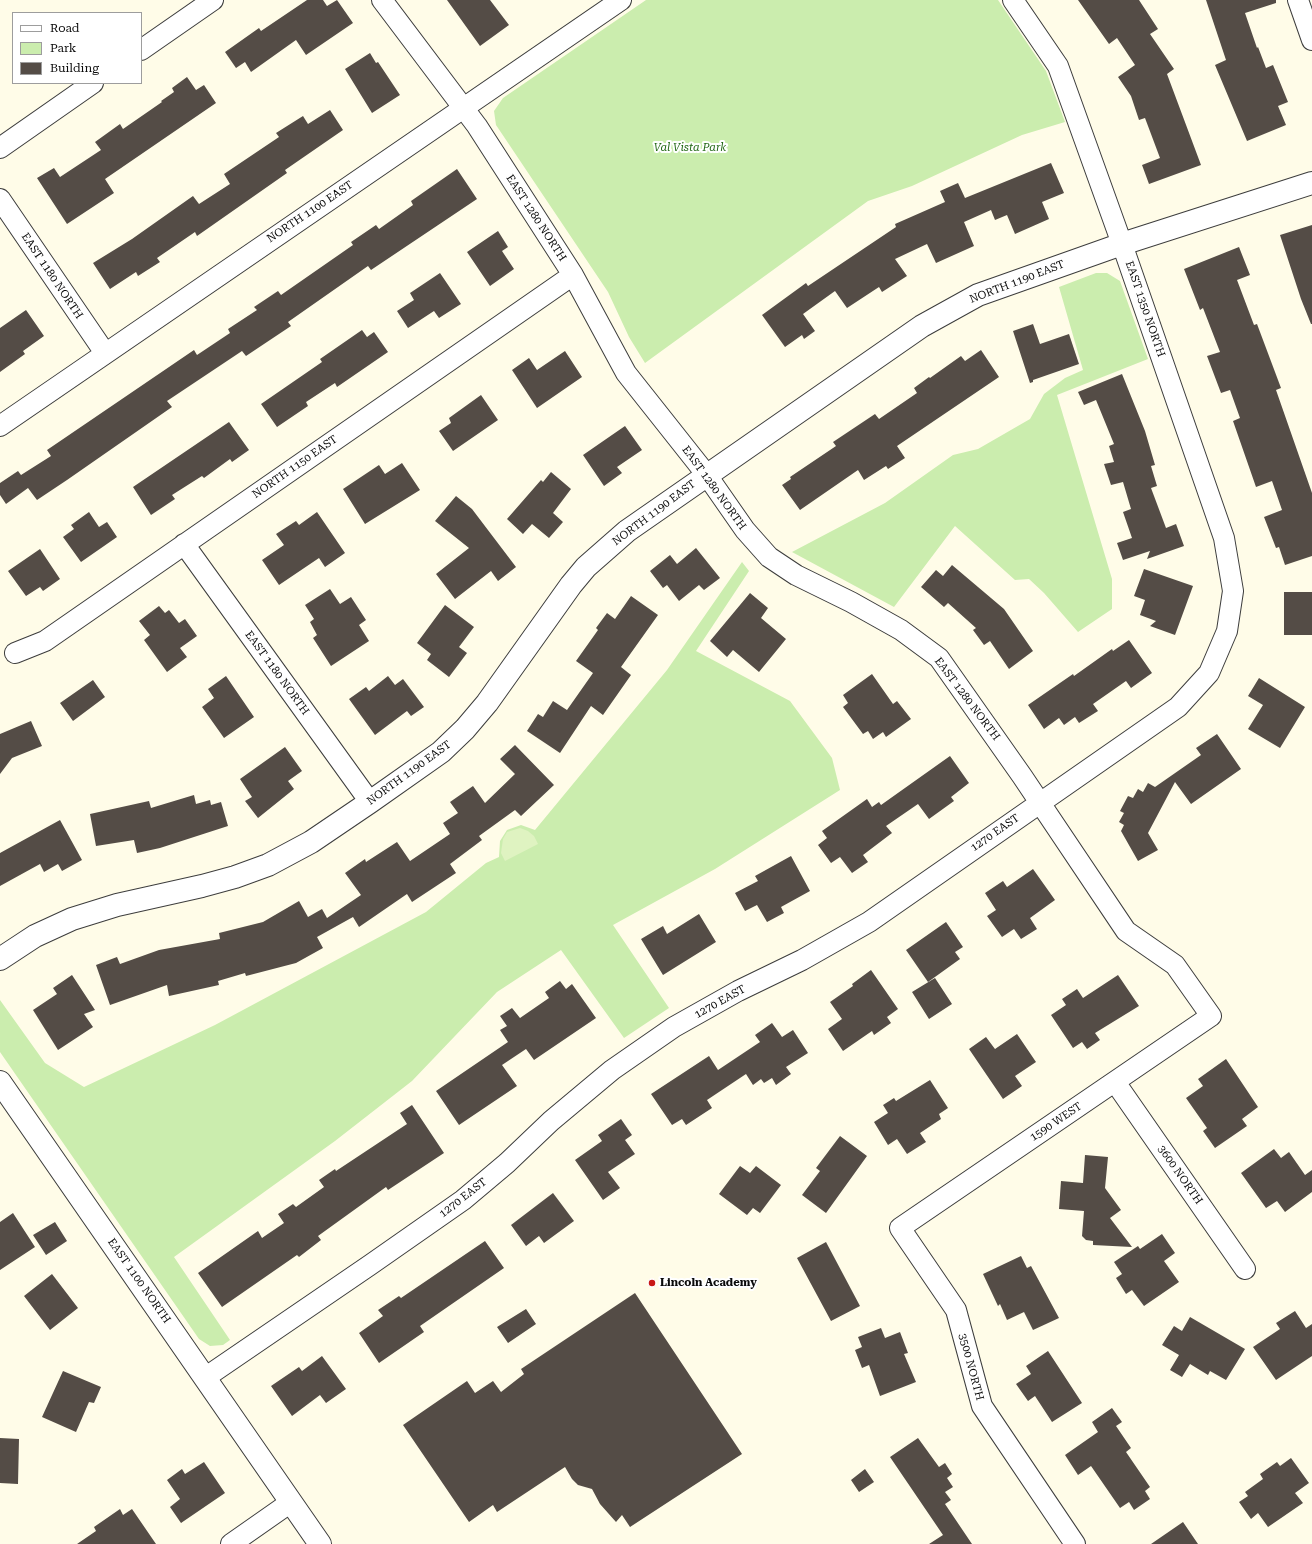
<!DOCTYPE html>
<style>
body{margin:0}
#map{position:relative;width:1312px;height:1544px;overflow:hidden;background:#fffce8;font-family:"Roboto Serif",serif}
canvas{display:block}
.legend{position:absolute;left:12px;top:12px;width:130px;height:72px;box-sizing:border-box;background:#fff;border:1px solid #9d9d9d;margin:0;padding:5px 7px;list-style:none;font-size:12px;color:#0a0a0a}
.legend li{display:flex;align-items:center;gap:8px;height:20px}
.legend b{width:20px;border:1px solid #9d9d9d}
</style>
<div id="map">
<canvas width="1312" height="1544"></canvas>
<ul class="legend">
<li><b style="height:5px;background:#fff"></b>Road</li>
<li><b style="height:11px;background:#cbedae"></b>Park</li>
<li><b style="height:11px;background:#544c46"></b>Building</li>
</ul>
</div>
<script>
const c = document.querySelector('canvas').getContext('2d');
c.lineJoin = 'round';
function paint(path, color) {
  c.fillStyle = color;
  c.fill(path, 'evenodd');
}
function shape(rows) {
  const path = new Path2D();
  for (const r of rows) {
    path.moveTo(r[0], r[1]);
    for (let i = 2; i < r.length; i += 2) path.lineTo(r[i], r[i + 1]);
  }
  return path;
}
function stroke(path, color, width, dash) {
  c.strokeStyle = color;
  c.lineWidth = width;
  c.lineCap = dash ? 'butt' : 'round';
  c.setLineDash(dash || []);
  c.stroke(path);
}
function label(font, color, halo, rows, align = 'center') {
  c.font = font + ' "Roboto Serif",serif';
  c.lineWidth = 4;
  c.setLineDash([]);
  c.textBaseline = 'middle';
  c.strokeStyle = halo;
  c.fillStyle = color;
  for (const [text, x, y, turn = 0] of rows) {
    c.save();
    c.translate(x, y);
    c.rotate((+turn || 0) * Math.PI / 180);
    c.textAlign = isNaN(turn) ? turn : align;
    if (halo) c.strokeText(text, 0, 0);
    c.fillText(text, 0, 0);
    c.restore();
  }
}
const green = shape([
 [646,0,998,0,1046,71,1065,122,1022,135,912,186,868,201,645,363,629,337,608,292,496,125,494,111,503,98],
 [1096,273,1107,273,1120,281,1148,359,1057,395,1112,579,1112,609,1078,632,1044,593,1029,579,1015,580,955,526,894,607,792,552,885,503,953,455,978,449,1030,419,1044,394,1065,378,1083,370,1059,287],
 [742,562,749,571,696,651,790,701,832,758,840,790,715,869,613,925,669,1008,624,1038,561,950,497,992,412,1081,335,1141,174,1257,230,1340,223,1345,210,1346,199,1339,0,1052,0,1000,45,1063,84,1087,215,1025,426,912,486,863,499,857,500,841,507,830,521,825,535,830,667,670]
]);
const pitch = shape([
 [520,828,528,831,534,836,538,844,505,861,501,853,503,839,507,832]
]);
const building = shape([
 [307,0,323,0,327,6,337,0,353,23,306,55,296,40,251,72,245,62,236,68,225,52,259,28,261,31],
 [447,0,490,0,509,25,480,46],
 [1078,0,1139,0,1158,29,1150,34,1174,69,1167,74,1201,165,1149,184,1142,165,1160,158,1145,118,1139,120,1131,96,1118,77,1135,65,1117,38,1109,44],
 [1206,0,1276,0,1276,3,1245,13,1257,48,1258,47,1266,68,1273,65,1288,102,1278,106,1286,125,1247,141,1215,65,1226,60],
 [370,53,376,63,378,62,400,95,372,113,345,69],
 [187,77,196,90,204,85,216,103,105,179,114,193,67,224,37,178,54,168,60,177,101,150,95,142,120,124,123,129,162,102,161,101,174,92,172,88],
 [330,110,343,130,285,170,287,173,197,236,195,232,157,258,160,262,138,276,136,272,110,289,93,263,132,239,193,196,199,204,230,184,224,174,279,137,276,133,303,116,308,124],
 [1051,163,1064,193,1042,202,1049,219,1015,234,1007,215,995,220,991,210,964,222,974,246,936,263,927,244,895,259,907,276,882,292,879,287,847,308,835,291,803,314,815,331,804,339,802,335,785,347,762,315,806,283,808,286,896,227,895,224,945,202,940,191,958,183,965,198],
 [457,169,477,199,371,270,368,266,288,322,291,326,246,356,242,351,167,401,172,407,67,480,37,500,28,488,6,504,0,495,0,483,18,471,21,475,51,456,47,450,194,350,197,355,230,333,228,329,257,310,254,307,278,291,281,295,353,245,351,242,376,225,379,229,413,205,411,201],
 [1312,225,1312,324,1311,324,1301,299,1280,235],
 [498,231,508,247,502,251,514,269,490,286,467,252],
 [1239,247,1250,275,1237,280,1254,325,1257,324,1281,388,1276,390,1312,493,1312,556,1285,565,1279,547,1276,548,1264,517,1282,510,1272,481,1256,487,1233,421,1240,418,1230,390,1221,393,1207,356,1220,352,1203,308,1200,310,1184,269],
 [440,273,461,304,439,318,434,311,408,328,397,311,414,300,410,293],
 [26,310,44,336,23,351,25,354,0,372,0,328],
 [1033,324,1040,344,1069,334,1079,364,1033,380,1033,382,1030,383,1013,331],
 [362,330,367,337,374,332,388,352,337,387,335,383,306,402,308,406,277,427,261,404,322,362,320,359],
 [981,350,999,377,897,446,905,458,888,469,886,466,864,480,858,470,800,510,782,485,791,479,790,477,836,446,833,442,875,414,879,419,917,393,914,388,929,377,930,378,961,356,965,361],
 [565,351,582,377,537,408,512,370,529,358,537,370],
 [1122,374,1145,431,1155,465,1151,466,1157,486,1151,488,1166,528,1176,524,1184,546,1147,559,1150,551,1123,560,1117,543,1132,538,1123,512,1131,509,1123,482,1111,485,1104,464,1114,462,1109,446,1114,444,1096,400,1084,405,1078,392],
 [481,395,498,420,453,451,439,431,451,423,449,418],
 [229,422,249,450,232,462,230,459,204,478,202,476,172,495,175,499,151,515,133,487],
 [625,426,642,450,617,467,622,473,604,486,583,455],
 [402,463,420,490,365,524,343,489,379,465,385,474],
 [551,472,571,489,553,513,563,522,549,538,532,524,523,534,507,519,541,480,543,482],
 [456,496,472,509,516,567,498,581,491,571,455,599,436,574,469,548,435,521],
 [89,512,99,527,107,522,117,537,81,562,63,537,74,529,71,525],
 [317,512,345,553,325,567,319,558,279,585,262,560,284,545,276,534,296,521,299,525],
 [696,548,720,578,704,590,699,585,679,601,667,585,663,588,650,571,670,555,677,564],
 [40,549,60,579,43,591,40,587,26,596,8,571],
 [952,565,1004,609,1033,651,1009,669,990,641,984,645,973,630,976,628,948,603,944,607,921,587,936,570,943,576],
 [1144,569,1193,586,1175,635,1150,626,1156,621,1140,615,1145,600,1134,596],
 [330,589,340,604,351,597,366,620,359,625,369,641,331,666,313,638,317,635,310,622,314,619,305,605],
 [1284,592,1312,592,1312,635,1284,635],
 [750,593,768,608,761,618,786,639,759,672,733,650,727,657,710,641],
 [631,596,658,615,621,667,631,675,603,715,591,706,560,753,527,731,538,714,543,717,553,701,567,710,593,673,576,661,598,630,596,628,607,613,615,619],
 [445,605,474,627,459,647,467,653,449,677,427,660,431,654,417,643],
 [159,606,165,613,169,610,179,623,185,619,197,636,180,648,187,657,167,672,144,640,150,635,139,621],
 [1129,640,1152,673,1131,688,1126,681,1093,704,1098,711,1079,723,1075,717,1064,725,1059,718,1044,729,1028,705,1073,674,1074,676,1112,649,1113,651],
 [872,674,893,704,897,701,911,719,886,737,883,732,873,739,868,731,863,734,843,707,848,703,843,695],
 [226,676,254,717,224,738,202,707,214,698,208,689],
 [388,676,395,685,403,679,424,707,411,716,407,711,375,735,349,699,366,687,369,691],
 [1259,678,1305,707,1280,748,1248,729,1263,705,1248,696],
 [93,680,105,697,73,721,60,703],
 [31,721,42,746,12,758,0,774,0,734],
 [1217,734,1241,769,1191,804,1175,782,1148,833,1158,850,1138,861,1121,831,1124,825,1119,822,1124,813,1120,811,1128,796,1133,798,1138,789,1143,792,1148,783,1155,787,1201,755,1196,748],
 [515,745,554,785,521,816,515,810,479,836,482,840,450,864,456,873,412,902,407,894,359,927,353,917,317,937,323,948,296,963,246,976,245,973,218,981,219,985,169,996,167,985,110,1005,96,965,117,957,120,964,159,950,220,939,219,933,263,922,299,901,308,917,322,909,327,918,361,895,345,873,365,859,366,862,397,842,410,861,450,834,443,823,458,813,450,802,473,786,485,803,515,774,500,759],
 [285,747,302,771,288,781,294,789,258,818,245,801,252,797,240,779],
 [950,756,969,783,951,797,954,801,929,819,918,804,886,826,892,833,863,855,868,862,852,873,840,857,831,863,818,845,827,838,822,831,867,799,872,807,879,802,881,805],
 [194,795,196,804,210,800,211,805,221,802,228,826,160,848,137,853,134,840,96,846,90,814,149,801,151,808],
 [60,820,82,860,62,871,58,864,44,872,40,864,0,886,0,853],
 [791,856,810,891,781,907,784,913,767,922,757,905,745,911,735,893,758,881,755,876],
 [1033,869,1055,900,1030,918,1037,929,1021,939,1014,929,1002,937,987,916,996,910,985,893,1003,881,1007,887],
 [699,914,716,942,663,975,641,939,663,926,667,934],
 [946,922,963,947,955,952,960,959,928,982,906,950],
 [871,970,898,1009,887,1017,891,1023,874,1035,872,1031,843,1051,828,1029,842,1019,830,1002,853,986,852,984],
 [72,975,95,1010,84,1014,93,1027,58,1050,33,1010,57,994,53,988],
 [1118,975,1139,1006,1095,1033,1100,1040,1087,1049,1082,1042,1073,1048,1051,1015,1066,1005,1062,999,1077,989,1083,998],
 [935,978,952,1004,929,1019,912,992],
 [560,981,566,989,572,984,596,1018,534,1060,526,1049,502,1065,517,1086,459,1125,436,1091,508,1042,500,1030,507,1026,500,1016,512,1008,520,1018,549,998,545,992],
 [772,1023,782,1037,793,1030,808,1053,786,1067,791,1074,776,1085,772,1078,764,1083,761,1079,753,1085,746,1074,707,1100,712,1108,686,1125,682,1119,672,1125,651,1094,709,1056,718,1070,760,1042,755,1035],
 [1017,1034,1036,1062,1015,1076,1022,1086,1003,1099,969,1049,986,1037,995,1049],
 [1226,1059,1258,1107,1242,1119,1247,1126,1215,1148,1203,1131,1207,1128,1186,1098,1203,1086,1198,1079],
 [930,1080,948,1108,939,1114,941,1119,920,1133,926,1142,907,1154,897,1139,888,1145,874,1122,888,1113,883,1105,894,1098,896,1101],
 [412,1105,444,1153,388,1190,386,1187,318,1236,321,1240,299,1257,297,1255,222,1307,198,1273,258,1231,262,1238,284,1223,278,1214,293,1204,296,1207,324,1187,319,1180,335,1169,336,1171,407,1124,400,1113],
 [621,1119,632,1135,625,1140,635,1154,608,1172,620,1188,603,1200,575,1160,602,1141,598,1135],
 [840,1136,867,1156,826,1213,802,1195,820,1171,816,1168],
 [1274,1149,1281,1158,1289,1152,1305,1175,1312,1170,1312,1192,1285,1212,1277,1201,1266,1208,1241,1173],
 [1085,1155,1108,1157,1105,1188,1121,1210,1110,1218,1132,1247,1093,1245,1093,1241,1086,1240,1082,1236,1084,1211,1059,1209,1061,1181,1083,1183],
 [740,1166,750,1173,756,1166,781,1185,760,1213,753,1208,747,1215,719,1194],
 [553,1193,574,1221,544,1243,539,1236,526,1246,511,1225],
 [13,1213,35,1247,0,1270,0,1222],
 [55,1222,67,1241,46,1255,33,1235],
 [1162,1234,1175,1253,1164,1261,1179,1282,1144,1306,1132,1290,1126,1294,1116,1278,1122,1274,1114,1262,1138,1246,1140,1249],
 [485,1241,504,1268,420,1326,424,1332,379,1363,359,1333,383,1316,378,1310,399,1296,401,1298],
 [826,1242,860,1306,831,1321,797,1258],
 [1021,1256,1027,1268,1031,1266,1059,1318,1033,1330,1024,1312,1007,1320,1000,1304,998,1306,983,1274],
 [52,1274,78,1308,50,1330,24,1296],
 [635,1293,742,1454,630,1527,622,1515,616,1522,600,1504,592,1489,578,1485,572,1479,565,1467,497,1512,493,1505,469,1522,403,1425,467,1381,475,1393,493,1381,501,1392,524,1374,521,1369],
 [526,1309,536,1324,508,1343,497,1327],
 [1295,1311,1306,1328,1312,1324,1312,1356,1276,1380,1253,1347,1280,1329,1276,1323],
 [1190,1317,1245,1349,1226,1380,1210,1371,1208,1375,1190,1364,1182,1377,1170,1370,1179,1355,1162,1345,1174,1326,1182,1331],
 [881,1328,885,1338,900,1332,908,1353,904,1354,916,1382,880,1396,869,1365,862,1368,855,1350,862,1347,858,1337],
 [1048,1351,1082,1403,1052,1422,1035,1396,1028,1401,1016,1384,1031,1374,1026,1366],
 [322,1356,346,1389,326,1403,320,1395,292,1416,271,1386,299,1367,302,1371],
 [63,1371,101,1387,94,1403,89,1402,76,1432,42,1417],
 [1112,1408,1122,1422,1116,1426,1131,1448,1126,1452,1150,1487,1145,1491,1150,1499,1134,1510,1129,1502,1120,1508,1091,1466,1078,1475,1065,1455,1098,1432,1092,1422],
 [0,1438,19,1439,18,1484,0,1483],
 [918,1438,939,1467,945,1463,952,1474,947,1478,953,1487,945,1492,951,1500,945,1504,972,1544,929,1544,943,1535,890,1457],
 [1291,1458,1309,1483,1295,1493,1303,1503,1268,1527,1258,1513,1251,1519,1239,1502,1248,1496,1245,1492,1263,1479,1260,1474,1277,1462,1280,1466],
 [204,1462,225,1493,181,1523,170,1507,180,1499,167,1480,182,1469,185,1474],
 [865,1469,874,1482,859,1492,851,1480],
 [120,1509,123,1515,132,1509,156,1544,77,1544,96,1531,94,1527],
 [1183,1522,1198,1544,1151,1544]
]);
const minor = shape([
 [382,0,477,126,573,275,626,373,706,474,745,530,769,557,796,575,851,602,901,630,939,658,1022,776,1126,931,1175,965,1211,1016,900,1228,956,1310,982,1406,1075,1544],
 [1298,0,1312,40],
 [141,50,213,0],
 [0,148,93,83],
 [0,199,105,353],
 [0,426,621,0],
 [184,544,370,802],
 [15,653,45,641,573,275],
 [1115,1082,1245,1269],
 [206,1377,370,1265,463,1200,507,1163,551,1121,612,1070,674,1027,738,991,802,960,869,922,1178,707,1209,673,1227,631,1233,591,1224,538,1122,244,1058,66,1013,0],
 [231,1544,291,1502]
]);
const tertiary = shape([
 [0,959,35,936,72,919,117,905,202,886,235,877,268,865,311,842,370,802,441,752,465,729,487,703,571,585,586,567,627,531,922,326,978,295,1122,244,1312,183],
 [0,1082,320,1544]
]);
const markers = [
 [652,1283,4,"#c81715"]
];
const parkNames = [
 ["Val Vista Park",690,148]
];
const streetNames = [
 ["NORTH 1100 EAST",310,212,-34],
 ["EAST 1280 NORTH",536,218,57],
 ["EAST 1180 NORTH",52,276,56],
 ["NORTH 1190 EAST",1017,282,-21],
 ["EAST 1350 NORTH",1145,309,71],
 ["NORTH 1150 EAST",295,467,-35],
 ["EAST 1280 NORTH",714,488,54],
 ["NORTH 1190 EAST",654,513,-37],
 ["EAST 1180 NORTH",277,673,54],
 ["EAST 1280 NORTH",967,699,53],
 ["NORTH 1190 EAST",409,773,-36],
 ["1270 EAST",995,833,-35],
 ["1270 EAST",720,1002,-29],
 ["1590 WEST",1056,1122,-34],
 ["3600 NORTH",1180,1175,55],
 ["1270 EAST",463,1198,-38],
 ["EAST 1100 NORTH",139,1281,55],
 ["3500 NORTH",971,1367,75]
];
const poiNames = [
 ["Lincoln Academy",660,1283]
];
paint(green, '#cbedae');
paint(pitch, '#dff3c1');
paint(building, '#544c46');
stroke(minor, '#3d3d3d', 22);
stroke(tertiary, '#3d3d3d', 24);
stroke(minor, '#fff', 20);
stroke(tertiary, '#fff', 22);
for (const [x, y, r, color] of markers) {
  const dot = new Path2D();
  dot.arc(x, y, r, 0, 2 * Math.PI);
  c.fillStyle = color;
  c.fill(dot);
  stroke(dot, '#fff', 1.5);
}
label('italic 11px', '#226815', '#fff', parkNames);
label('11px', '#0a0a0a', '#fff', streetNames);
label('bold 11px', '#0a0a0a', '#fff', poiNames, 'left');
</script>
